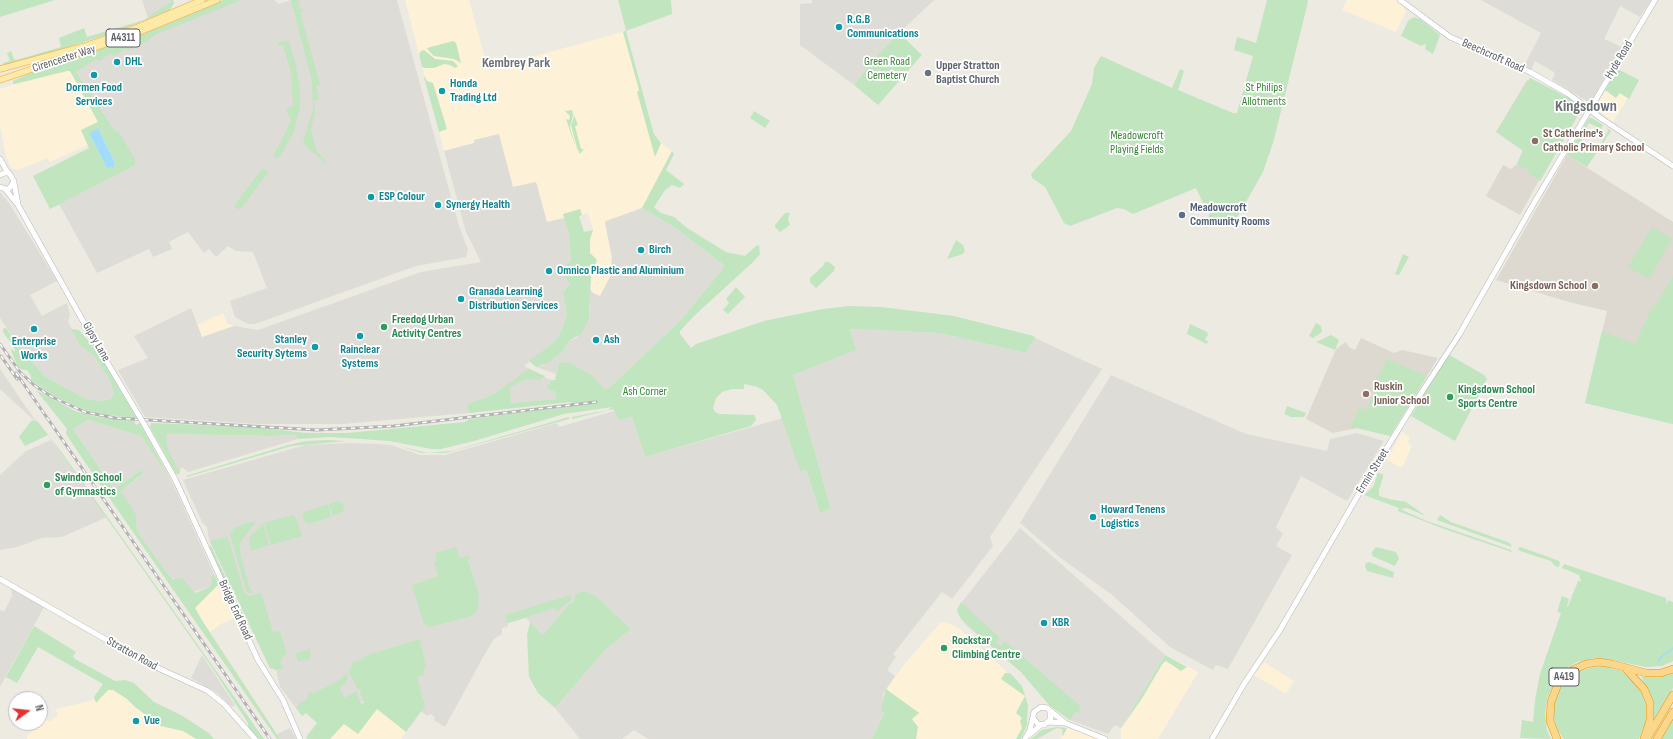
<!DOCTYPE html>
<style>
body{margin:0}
#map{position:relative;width:1673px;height:739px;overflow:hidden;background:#edeae2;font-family:"Sofia Sans Condensed",sans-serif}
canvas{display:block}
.north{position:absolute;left:8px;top:691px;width:40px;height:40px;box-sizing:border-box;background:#fff;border:1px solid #bdbfc1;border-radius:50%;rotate:75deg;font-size:11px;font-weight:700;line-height:16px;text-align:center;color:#5a5f63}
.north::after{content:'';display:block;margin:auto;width:14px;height:18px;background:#e6312f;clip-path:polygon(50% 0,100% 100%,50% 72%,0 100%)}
</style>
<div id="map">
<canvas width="1673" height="739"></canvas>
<div class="north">N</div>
</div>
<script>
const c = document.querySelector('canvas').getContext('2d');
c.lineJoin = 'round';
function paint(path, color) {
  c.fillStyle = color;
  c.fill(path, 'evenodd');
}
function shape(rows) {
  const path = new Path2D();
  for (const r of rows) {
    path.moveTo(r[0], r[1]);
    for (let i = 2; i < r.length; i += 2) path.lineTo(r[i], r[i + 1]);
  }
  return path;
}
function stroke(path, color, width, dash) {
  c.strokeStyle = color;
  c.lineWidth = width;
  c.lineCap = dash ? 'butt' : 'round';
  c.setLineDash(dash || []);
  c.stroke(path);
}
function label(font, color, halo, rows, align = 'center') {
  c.font = font + ' "Sofia Sans Condensed",sans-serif';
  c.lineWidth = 3.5;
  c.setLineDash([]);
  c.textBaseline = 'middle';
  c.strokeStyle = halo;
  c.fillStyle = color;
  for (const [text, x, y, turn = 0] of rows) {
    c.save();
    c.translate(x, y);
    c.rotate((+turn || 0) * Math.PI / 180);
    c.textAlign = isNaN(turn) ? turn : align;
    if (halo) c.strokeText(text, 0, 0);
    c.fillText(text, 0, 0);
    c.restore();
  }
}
const commercial = shape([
 [405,0,469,0,488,69,626,31,654,134,661,143,672,151,642,208,634,212,609,243,612,258,612,268,610,277,600,296,592,293,590,289,591,276,596,258,590,253,590,239,593,230,588,213,582,215,580,209,563,214,564,218,547,222,536,182,513,187,474,141,474,143,444,151],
 [1347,0,1395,0,1402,3,1406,12,1396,32,1342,10],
 [72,65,105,118,81,130,88,145,50,162,48,158,18,170,11,168,6,156,0,126,0,89],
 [1618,69,1639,80,1613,122,1595,108],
 [223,313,227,323,234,326,202,338,197,325],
 [1402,432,1410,437,1407,443,1412,446,1402,468,1387,460],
 [217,584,228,603,234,618,221,624,210,632,195,607],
 [941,622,948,623,960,629,1022,686,1028,705,1028,717,1027,725,1016,739,916,739,917,736,912,719,919,713,886,689,904,665],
 [1165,655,1198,672,1197,674,1158,739,1121,739,1121,728],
 [1264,662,1294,681,1286,694,1254,675],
 [108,690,113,690,127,699,135,707,161,726,183,731,196,739,27,739,27,736,43,720,51,721,58,715,56,709,95,700,95,702],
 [377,709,406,732,401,739,330,739,343,723,358,734],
 [1068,727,1090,735,1097,739,1061,739]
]);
const industrial = shape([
 [142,0,170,0,171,2,148,18],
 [242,0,274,0,279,4,291,0,397,0,459,226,468,250,466,257,416,266,255,324,248,324,235,317,230,301,267,288,253,252,236,251,228,246,216,257,209,249,204,253,188,232,169,242,172,249,153,257,149,249,97,273,59,204,134,166,80,80,72,65],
 [812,0,934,0,899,33,872,61,854,85,800,45,800,4,812,3],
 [1481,0,1651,0,1640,17,1620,6,1604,39,1622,47,1590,103,1552,80,1555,75,1554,72,1535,61,1531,70,1524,66,1541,33],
 [499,134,513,187,536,182,547,222,564,218,569,234,571,260,568,263,570,284,563,292,567,315,561,332,553,343,524,366,551,380,548,383,550,391,556,392,556,399,511,403,509,386,506,386,494,394,467,404,469,413,342,424,259,424,145,417,118,370,148,358,134,336,179,314,191,308,202,337,234,326,258,330,421,272,481,262,466,232,444,151,474,143,474,140],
 [0,192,9,203,57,281,30,295,42,316,67,303,70,315,68,322,80,345,94,356,110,381,114,393,111,399,100,401,86,399,46,377,23,352,0,318],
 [642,208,677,229,725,266,681,320,609,388,605,389,592,375,570,363,559,362,556,374,536,367,542,366,563,351,569,341,577,338,590,313,590,289,593,293,600,296,610,277,612,258,605,223,606,221],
 [850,329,940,333,1026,353,1035,338,1102,369,990,537,993,546,952,599,942,592,893,654,896,657,887,670,895,676,883,694,884,712,872,739,648,739,634,730,622,739,580,739,555,708,606,649,631,629,596,596,570,603,543,635,526,618,508,623,508,626,502,628,502,634,494,639,482,659,445,727,434,720,435,717,430,714,428,716,378,685,343,723,337,682,312,693,307,700,296,708,280,687,276,670,270,668,209,540,207,527,202,522,183,480,305,445,350,443,378,444,391,445,420,455,445,455,557,423,559,427,614,411,619,420,632,417,645,457,783,418,800,471,806,470,820,513,831,509,793,375,856,350],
 [0,369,37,423,0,389],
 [1111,375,1246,434,1327,451,1330,439,1357,433,1384,441,1347,501,1301,476,1276,527,1283,534,1276,546,1292,555,1228,669,1216,665,1213,670,1170,647,1111,594,1062,559,1020,523],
 [88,420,141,436,172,482,214,574,212,583,208,588,192,592,187,584,170,577,137,531,137,522,121,491,139,477,141,470,114,489,73,429],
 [169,434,272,436,293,435,297,436,298,439,188,472,182,467,179,473,168,448,165,435],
 [51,440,107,517,62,537,42,538,17,547,0,550,0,475,26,451],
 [1020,528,1165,655,1121,728,1115,725,1108,734,1070,720,1050,706,1021,672,966,625,958,614,958,607],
 [11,588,44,607,0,687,0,610,4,612,12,596],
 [202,655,235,705,232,707,216,692,191,678],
 [290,728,296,739,280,739,277,734]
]);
const education = shape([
 [1527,80,1573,118,1520,215,1486,196,1503,165,1511,169,1517,164,1523,151,1496,132],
 [1567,155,1673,222,1673,424,1585,403,1607,311,1569,302,1496,280],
 [1361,338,1394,353,1402,350,1438,358,1390,436,1357,428,1333,433,1306,419,1336,349,1346,342,1349,347,1355,350]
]);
const green = shape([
 [0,0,55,0,0,17],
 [170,0,173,0,174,3,170,10,123,29,47,54,4,66,3,63,10,61,7,53,11,51,14,59,16,60,61,47,59,38,84,28,87,37,144,20,163,7,171,2],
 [223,0,242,0,158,33,141,45,140,43,127,51,125,49,114,56,111,53,99,61,97,59,76,72,112,127,116,132,118,131,135,159,135,163,134,166,50,209,33,176,89,148,81,130,98,122,70,71,67,71,15,84,13,84,13,81,32,72,147,32],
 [98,128,115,163,115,166,107,168,92,139,90,134],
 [291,0,298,0,300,9,303,9,303,11,300,12,320,85,316,86,319,99,314,101,315,112,311,129,317,153,320,153,322,159,325,158,326,164,306,146,303,141,313,110,312,81],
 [618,0,671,0,672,14,626,31,654,134,661,143,655,157,637,92,639,90,623,32,626,30],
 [1267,0,1308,0,1307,6,1273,143,1263,172,1235,221,1205,228,1211,209,1204,205,1196,188,1133,214,1124,209,1117,208,1070,226,1064,223,1045,187,1032,178,1031,174,1071,131,1092,84,1094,68,1101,56,1172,88,1180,69,1184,71,1178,90,1233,113,1237,113,1253,56,1234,50,1237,37,1256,43],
 [1414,17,1420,19,1440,35,1433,54,1425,49,1426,44,1421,46,1401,36,1408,21],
 [899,33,922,55,878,105,854,85,872,61],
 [283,41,289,41,296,66,300,89,300,106,294,132,280,156,276,158,273,155,281,142,291,120,286,110,293,105,291,72,283,45,279,46,278,43],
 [453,41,456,43,461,63,454,59,434,56,428,50,427,48],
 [424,50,435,59,453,61,458,66,455,68,450,65,444,64,434,68,425,68,422,67,419,54,421,51],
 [1618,69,1639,80,1629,99,1620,93,1616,98,1605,90],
 [424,77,425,77,427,81,433,83,447,129,439,132],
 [1530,78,1575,101,1577,117,1540,181,1528,173,1529,171,1517,164,1523,150,1496,132],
 [572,110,578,125,575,126,581,149,584,149,580,154,577,148,571,125,574,117],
 [572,110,573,116,570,127,576,148,566,119,569,120,570,116,565,111],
 [754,111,770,121,765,128,750,118],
 [1589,118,1592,118,1603,125,1601,129,1589,123,1581,136,1582,142,1594,149,1599,147,1608,131,1607,128,1611,131,1587,167,1567,155],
 [672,151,674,154,666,170,684,184,680,188,672,185,665,190,654,207,661,213,674,217,687,228,726,252,745,256,756,246,759,245,760,254,753,262,694,316,680,331,680,334,691,348,696,344,764,321,823,309,849,306,881,307,954,316,1034,336,1035,338,1026,353,940,333,850,329,856,350,793,375,831,509,820,513,806,470,800,471,777,405,763,390,757,387,744,384,744,389,732,389,722,392,716,398,713,408,715,412,719,414,755,415,756,420,751,426,645,457,632,417,619,420,613,409,572,419,572,417,608,410,612,407,564,414,474,441,441,449,432,449,389,441,361,439,329,437,298,439,297,436,293,435,272,436,169,434,166,435,168,448,180,474,176,474,150,427,151,423,255,427,306,433,347,433,465,422,469,419,572,406,571,402,469,413,467,404,494,394,529,369,545,376,540,380,528,379,518,382,510,388,511,403,556,399,556,392,550,391,547,386,551,380,555,380,559,362,570,363,592,375,605,389,609,388,681,320,725,266,677,229,642,208],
 [264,169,268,172,241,209,238,209,235,207,236,203,261,170],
 [580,209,582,215,579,216,584,232,593,230,590,239,590,253,597,260,591,276,589,319,581,334,569,341,563,351,548,363,536,367,529,361,553,343,561,332,567,315,563,292,570,284,566,277,565,267,571,260,569,234,563,214],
 [785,213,790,213,788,219,790,225,780,232,775,227,775,225],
 [1652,227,1672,239,1649,279,1628,267],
 [956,240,963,245,965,251,963,254,947,259],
 [1403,254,1409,257,1399,275,1395,274],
 [825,262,829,262,835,267,834,271,816,288,810,282,810,278,823,266],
 [1673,276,1673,424,1585,403,1602,331,1635,344,1652,307,1656,305],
 [736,287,745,297,728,314,723,310,729,303,726,299],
 [1316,323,1321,326,1322,332,1313,338,1309,336],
 [1190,324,1207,332,1208,336,1207,336,1205,340,1208,341,1207,344,1187,334],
 [6,328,23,352,46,377,86,399,100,401,111,399,114,393,110,381,94,356,80,345,71,329,79,330,98,352,137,418,108,415,85,410,52,395,31,380,31,376,27,370,23,370,18,367,11,351,12,349,15,352,15,349,3,332,3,329],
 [1331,335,1339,340,1335,350,1316,342],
 [1448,354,1484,375,1487,379,1455,441,1411,416],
 [1387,359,1427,376,1390,436,1357,428,1353,429,1351,425,1360,406,1366,412,1372,397,1380,387,1375,384],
 [36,390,75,411,98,417,134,421,136,425,140,423,172,482,141,436,88,420,73,429,114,489,141,470,143,472,142,474,121,491,136,515,137,531,170,577,173,579,182,578,195,593,208,588,212,583,212,576,214,574,219,584,195,608,201,619,280,739,277,739,101,486,68,437,66,433,67,429],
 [1287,406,1306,413,1304,417,1291,417,1284,414],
 [569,417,569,419,446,453,422,453,399,446,428,453,452,451],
 [34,419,38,422,63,454,264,739,258,739,248,728,248,723,211,666,48,435,25,446,19,437,32,420,36,422],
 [327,440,346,441,292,446,187,477,186,476,288,445,306,441],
 [1378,473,1383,474,1383,477,1379,490,1379,496,1389,499,1406,502,1426,516,1407,508,1400,509,1427,521,1511,550,1512,552,1447,530,1398,511,1399,508,1364,495,1373,487],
 [338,501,343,504,344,511,333,516,329,504],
 [328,504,331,517,308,524,305,522,302,516,304,512],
 [293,515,297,520,302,536,271,545,264,523],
 [1440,515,1451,522,1510,543,1512,547,1437,520],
 [255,521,255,523,239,544,241,552,240,554,250,590,254,592,249,593,246,590,230,534,235,527],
 [263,523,269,545,251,551,249,538],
 [226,537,228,538,244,592,249,596,261,593,273,632,280,631,287,654,283,656,280,664,284,668,276,670,270,668,210,541],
 [209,546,211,546,244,617,242,618,238,610],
 [456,547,460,558,470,555,468,561,479,595,478,609,472,616,429,627,424,624,412,585,438,576,434,563,437,561,435,553],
 [1376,547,1396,552,1399,558,1395,566,1372,556,1372,552],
 [1520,547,1557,560,1560,562,1559,567,1555,566,1551,561,1520,551,1518,548],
 [1369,562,1394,572,1393,578,1367,571,1365,566,1366,563],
 [1564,564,1666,598,1667,605,1668,600,1673,602,1673,661,1662,666,1646,667,1607,659,1594,658,1577,662,1564,670,1556,679,1547,699,1545,714,1547,731,1551,739,1520,738,1522,720,1533,722,1535,700,1540,674,1561,613,1557,612,1562,596,1569,599,1567,606,1568,606,1578,581,1581,581,1579,575,1562,568],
 [584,591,596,596,631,629,606,649,555,708,538,693,529,677,527,635,530,622,543,635,570,603,574,602,575,594],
 [571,595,571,600,557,611,554,608,508,623,506,620,505,615],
 [961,602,1000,638,996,643,1001,646,1005,641,1080,706,1079,713,1075,712,1070,720,1050,706,1021,672,961,619,957,610],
 [34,626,76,652,73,656,75,659,115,681,125,680,134,683,154,702,181,715,209,733,214,739,196,739,183,731,161,726,135,707,127,699,113,690,108,690,96,703,94,697,103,684,38,647,17,683,6,677],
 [420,639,426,668,423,669,424,675,417,677,425,706,406,732,377,709,358,734,344,724,330,739,307,739,306,737,317,723,306,713,302,716,296,708,302,701,307,700,309,692,312,693,337,682,346,674,348,678,344,684,339,688,345,698,356,691,361,704,364,702,360,692,361,690,358,689,348,671,353,665,352,662,361,660,365,656],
 [309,649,311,654,309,659,298,662,296,655,297,653],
 [1165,655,1187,667,1181,671,1166,661,1163,663,1141,700,1121,728],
 [1602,666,1622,671,1640,688,1647,703,1647,720,1639,739,1564,739,1557,730,1553,714,1554,701,1560,689,1570,677,1576,673,1589,668],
 [1673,672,1673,688,1654,719,1653,701,1641,677,1660,676],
 [1005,673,1010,673,1022,686,1028,705,1027,725,1021,739,1016,739,1022,728,1020,721,1022,718,1016,713,1025,696,1001,679],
 [886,689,919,713,912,719,918,727,916,739,872,739,884,713,881,708],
 [1673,718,1673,739,1660,739],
 [1057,727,1067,728,1063,736,1062,729,1057,728,1037,739,1031,739,1042,730]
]);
const water = shape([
 [98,128,115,163,114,167,107,168,90,135,90,133]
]);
const stream = shape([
 [1658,662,1661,657,1673,648]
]);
const secondary = shape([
 [1400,0,1450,37,1530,72,1567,93,1602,119,1673,166],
 [0,159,8,173],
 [0,175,5,173,9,173,14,181,9,189,5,189,0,187],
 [14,183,18,204],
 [5,189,18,205,92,337,138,414],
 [144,424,175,479,258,660,283,700,300,739],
 [0,579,145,662,208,691,224,704,255,739],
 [1033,718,1038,724,1044,725,1051,719,1050,713],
 [1048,722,1064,723],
 [1029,735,1041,725],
 [1025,739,1030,730,1034,712,1041,707,1047,708,1065,723,1105,739],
 [1212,739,1244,684,1280,630,1364,485,1414,404,1459,335,1534,203,1655,0]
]);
const primary = shape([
 [0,69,85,46,138,27,202,0],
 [0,80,132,35,217,0]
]);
const highway = shape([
 [1627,670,1644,689,1650,703,1650,720,1644,739],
 [1648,737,1673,695],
 [1557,739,1550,721,1551,702,1558,684,1573,670,1586,664,1599,662,1612,664,1646,673,1661,673,1673,669],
 [1657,739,1673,712]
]);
const rail = shape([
 [0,344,20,372,34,385,52,397,85,412,115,418,317,430,394,426,596,402],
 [1,356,17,379],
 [16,373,270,739]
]);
const secondaryBridge = shape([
 [138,414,144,424]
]);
const markers = [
 [839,27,4,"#0f9aa8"],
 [117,62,4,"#0f9aa8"],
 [928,73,4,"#6b7280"],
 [94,75,4,"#0f9aa8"],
 [442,91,4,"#0f9aa8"],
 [1535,141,4,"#8d6e63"],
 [371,197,4,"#0f9aa8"],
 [438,205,4,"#0f9aa8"],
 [1182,215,4,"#5c6f8a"],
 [641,250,4,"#0f9aa8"],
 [549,271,4,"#0f9aa8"],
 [1595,286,4,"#8d6e63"],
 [461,299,4,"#0f9aa8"],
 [384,327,4,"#2e9e5b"],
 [34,329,4,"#0f9aa8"],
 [360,336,4,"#0f9aa8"],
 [596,340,4,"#0f9aa8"],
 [315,347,4,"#0f9aa8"],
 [1366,394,4,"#8d6e63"],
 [1450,397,4,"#2e9e5b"],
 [47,485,4,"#2e9e5b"],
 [1093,517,4,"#0f9aa8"],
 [1044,623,4,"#0f9aa8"],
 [944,648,4,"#2e9e5b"],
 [136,721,4,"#0f9aa8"]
];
const shields = [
 [123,38,34],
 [1564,677,30]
];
const shieldNames = [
 ["A4311",123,38],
 ["A419",1564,677]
];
const cultureNames = [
 ["R.G.B",847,20],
 ["Communications",847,34],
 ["DHL",125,62],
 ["Honda",450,84],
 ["Trading Ltd",450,98],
 ["Dormen Food",94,88,"center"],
 ["Services",94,102,"center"],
 ["ESP Colour",379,197],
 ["Synergy Health",446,205],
 ["Birch",649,250],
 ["Omnico Plastic and Aluminium",557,271],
 ["Granada Learning",469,292],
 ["Distribution Services",469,306],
 ["Stanley",307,340,"right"],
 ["Security Sytems",307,354,"right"],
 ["Ash",604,340],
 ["Enterprise",34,342,"center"],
 ["Works",34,356,"center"],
 ["Rainclear",360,350,"center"],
 ["Systems",360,364,"center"],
 ["Howard Tenens",1101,510],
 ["Logistics",1101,524],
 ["KBR",1052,623],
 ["Vue",144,721]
];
const streetNames = [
 ["Beechcroft Road",1493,56,24],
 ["Cirencester Way",64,59,-18],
 ["Hyde Road",1619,60,-59],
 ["Gipsy Lane",96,342,60],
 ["Ermin Street",1373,471,-58],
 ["Bridge End Road",235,610,65],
 ["Stratton Road",132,654,29]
];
const parkNames = [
 ["Green Road",887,62],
 ["Cemetery",887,76],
 ["St Philips",1264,88],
 ["Allotments",1264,102],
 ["Meadowcroft",1137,136],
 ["Playing Fields",1137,150],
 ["Ash Corner",645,392]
];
const worshipNames = [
 ["Upper Stratton",936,66],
 ["Baptist Church",936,80]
];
const educationNames = [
 ["St Catherine's",1543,134],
 ["Catholic Primary School",1543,148],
 ["Kingsdown School",1587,286,"right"],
 ["Ruskin",1374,387],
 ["Junior School",1374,401]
];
const serviceNames = [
 ["Meadowcroft",1190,208],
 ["Community Rooms",1190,222]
];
const leisureNames = [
 ["Freedog Urban",392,320],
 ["Activity Centres",392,334],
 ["Kingsdown School",1458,390],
 ["Sports Centre",1458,404],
 ["Swindon School",55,478],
 ["of Gymnastics",55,492],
 ["Rockstar",952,641],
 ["Climbing Centre",952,655]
];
const quarterNames = [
 ["Kembrey Park",516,63]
];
const districtNames = [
 ["Kingsdown",1586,107]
];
paint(commercial, '#fdf2d7');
paint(industrial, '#dedcd7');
paint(education, '#ddd9d0');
paint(green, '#c1e5bf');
paint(water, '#a2dcfd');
stroke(stream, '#a2dcfd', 1.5);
stroke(secondary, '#b4b8bc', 6);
stroke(primary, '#efbb5a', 7);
stroke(highway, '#eb9404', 8);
stroke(secondary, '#fff', 5);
stroke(primary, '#fdeaa7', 5.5);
stroke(highway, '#fbd78b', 7);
stroke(rail, '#b1b2b3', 3);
stroke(rail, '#fff', 1.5, [4.5]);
stroke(secondaryBridge, '#b4b8bc', 6, []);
stroke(secondaryBridge, '#fff', 5);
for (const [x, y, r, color] of markers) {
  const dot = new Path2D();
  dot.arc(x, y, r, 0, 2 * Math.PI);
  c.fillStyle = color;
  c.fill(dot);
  stroke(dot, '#fff', 1.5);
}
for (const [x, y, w] of shields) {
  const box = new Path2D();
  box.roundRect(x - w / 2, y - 9, w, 18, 3);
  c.fillStyle = '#fff';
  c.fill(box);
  stroke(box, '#5a5f63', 1);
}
label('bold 11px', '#5a5f63', null, shieldNames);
label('bold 12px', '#0d838f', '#fff', cultureNames, 'left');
label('12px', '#5a5f63', '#fff', streetNames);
label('12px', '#388637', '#fff', parkNames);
label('bold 12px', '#5b616d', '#fff', worshipNames, 'left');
label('bold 12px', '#785e54', '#fff', educationNames, 'left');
label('bold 12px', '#4e5e75', '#fff', serviceNames, 'left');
label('bold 12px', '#27864d', '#fff', leisureNames, 'left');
label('bold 14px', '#6b7175', '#fff', quarterNames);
label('bold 16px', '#6b7175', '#fff', districtNames);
</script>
